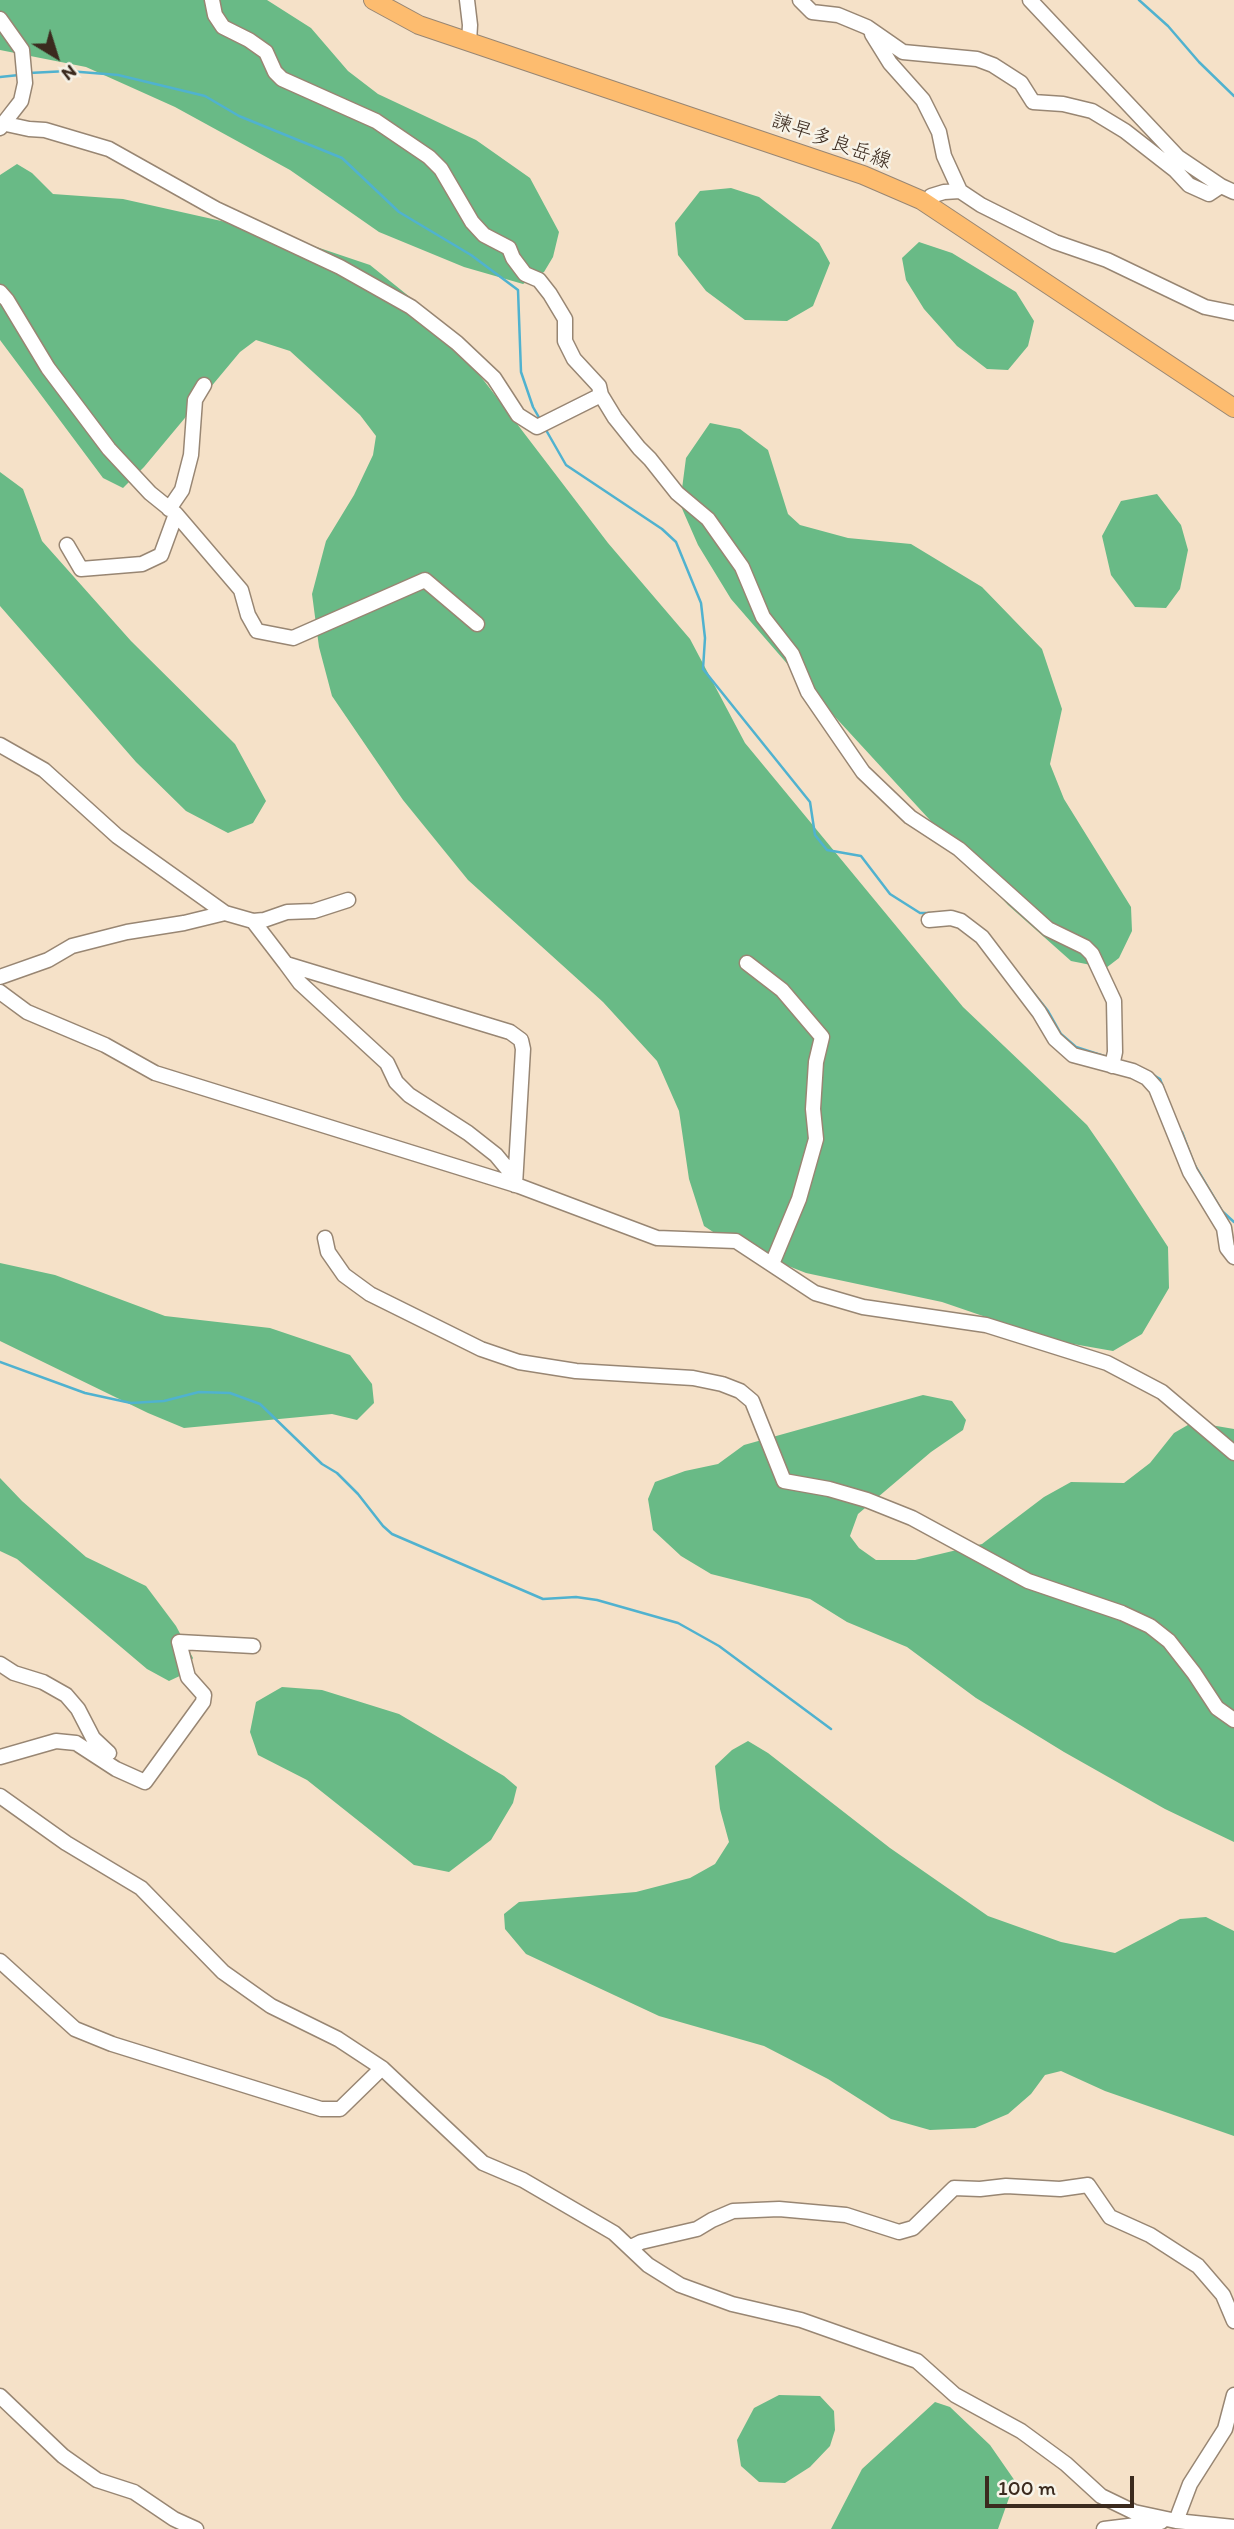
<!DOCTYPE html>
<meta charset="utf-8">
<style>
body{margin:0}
#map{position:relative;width:1234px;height:2529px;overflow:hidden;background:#f5e1c8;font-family:Itim,sans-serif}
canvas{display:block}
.north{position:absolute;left:21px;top:21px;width:70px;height:70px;-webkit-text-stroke:5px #f7f3e8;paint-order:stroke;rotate:142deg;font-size:19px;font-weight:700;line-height:28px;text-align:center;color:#3b2a1e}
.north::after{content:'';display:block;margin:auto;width:24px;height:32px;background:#3b2a1e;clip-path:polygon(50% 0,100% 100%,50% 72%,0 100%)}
.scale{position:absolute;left:985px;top:2476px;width:149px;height:32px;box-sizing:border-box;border:4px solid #3b2a1e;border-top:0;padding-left:9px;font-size:21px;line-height:24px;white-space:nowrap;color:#3b2a1e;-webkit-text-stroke:5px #f7f3e8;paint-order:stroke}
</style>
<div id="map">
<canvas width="1234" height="2529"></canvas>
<div class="north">N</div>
<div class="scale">100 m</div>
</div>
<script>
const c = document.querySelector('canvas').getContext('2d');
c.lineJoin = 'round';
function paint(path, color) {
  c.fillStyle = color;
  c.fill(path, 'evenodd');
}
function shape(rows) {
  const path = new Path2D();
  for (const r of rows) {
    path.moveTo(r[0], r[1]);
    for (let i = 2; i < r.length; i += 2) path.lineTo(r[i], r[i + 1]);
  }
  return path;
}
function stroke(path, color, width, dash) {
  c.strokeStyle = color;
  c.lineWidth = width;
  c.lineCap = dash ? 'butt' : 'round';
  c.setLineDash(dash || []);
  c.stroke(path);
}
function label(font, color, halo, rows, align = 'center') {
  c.font = font + ' Itim,"Klee One",sans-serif';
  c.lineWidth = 5;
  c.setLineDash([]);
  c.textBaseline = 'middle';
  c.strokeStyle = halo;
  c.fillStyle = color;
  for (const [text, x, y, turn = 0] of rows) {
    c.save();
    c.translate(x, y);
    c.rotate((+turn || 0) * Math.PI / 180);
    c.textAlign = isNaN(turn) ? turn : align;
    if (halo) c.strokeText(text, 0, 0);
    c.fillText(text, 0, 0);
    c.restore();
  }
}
const forest = shape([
 [0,0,267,0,311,28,348,71,378,94,476,140,530,178,559,232,553,257,544,272,523,284,464,267,379,232,290,170,175,107,86,67,0,50],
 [17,164,32,173,53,194,123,199,275,233,370,265,426,310,485,382,608,543,690,639,745,743,963,1007,1087,1125,1114,1164,1168,1247,1169,1288,1142,1334,1113,1351,1056,1341,942,1302,806,1273,730,1243,704,1226,689,1179,679,1111,657,1061,603,1002,468,880,403,800,332,696,319,647,312,594,326,541,354,495,373,455,376,436,360,415,290,351,256,340,240,352,144,467,123,488,103,478,0,340,0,175],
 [731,188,759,197,819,243,830,263,813,306,787,321,745,320,706,291,678,255,675,223,700,191],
 [919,242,952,253,1016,292,1034,321,1028,346,1008,370,987,369,957,346,924,309,906,280,902,258],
 [710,423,740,429,768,450,788,514,800,525,848,538,911,544,982,587,1042,649,1062,709,1050,764,1064,799,1131,907,1132,931,1119,958,1106,968,1071,961,1008,905,803,682,731,599,698,545,680,504,686,458],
 [0,472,23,489,42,541,131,641,235,744,266,801,253,823,228,833,186,811,136,762,0,606],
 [1157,494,1181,525,1188,550,1180,589,1166,608,1135,607,1111,575,1102,536,1121,501],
 [0,1263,55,1275,165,1316,270,1328,350,1355,372,1384,374,1403,357,1420,332,1414,184,1428,148,1413,0,1341],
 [923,1395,952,1401,966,1420,963,1430,931,1452,858,1514,850,1536,859,1548,876,1560,915,1560,982,1544,1044,1497,1071,1482,1124,1483,1150,1463,1174,1433,1193,1422,1234,1429,1234,1842,1165,1809,1064,1752,976,1698,907,1647,847,1622,810,1599,711,1574,681,1556,653,1530,648,1499,655,1482,685,1471,718,1464,744,1445],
 [0,1478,22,1501,86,1557,146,1586,176,1626,193,1658,184,1674,169,1681,147,1669,17,1559,0,1551],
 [282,1687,322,1690,399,1714,504,1776,517,1787,513,1803,491,1840,449,1872,414,1865,307,1780,258,1755,250,1732,256,1702],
 [748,1741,768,1753,890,1848,988,1916,1061,1942,1115,1953,1180,1919,1206,1917,1234,1931,1234,2136,1105,2091,1061,2071,1045,2075,1031,2094,1008,2114,975,2128,930,2130,891,2119,828,2079,764,2046,659,2016,526,1954,505,1929,504,1914,519,1902,636,1892,690,1878,715,1864,729,1842,720,1809,715,1766,732,1750],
 [779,2395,820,2396,834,2411,835,2430,830,2446,810,2467,785,2483,759,2482,741,2466,737,2440,754,2408],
 [935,2402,950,2407,990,2445,1015,2481,998,2529,831,2529,862,2469]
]);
const stream = shape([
 [1139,0,1168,26,1199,62,1234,96],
 [29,73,68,71,118,75,205,96,239,116,342,158,399,212,471,255,518,290,521,372,533,407,541,421],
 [0,77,19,75],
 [546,430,566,465,662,529,676,542,701,603,705,638,703,669,810,802,815,835,827,850,861,856,890,894,920,913,930,913],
 [1021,977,1048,1011,1061,1034,1076,1047,1104,1056],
 [1140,1067,1160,1079,1163,1087],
 [1182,1132,1194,1164,1222,1211,1234,1222],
 [0,1362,85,1393,131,1403,164,1401,199,1392,230,1393,260,1404,322,1464,337,1473,358,1494,383,1526,392,1534,543,1599,576,1597,597,1600,678,1623,719,1646,831,1729]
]);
const minor = shape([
 [212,0,215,15,223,27,249,40,266,52,275,72,282,79,376,121,429,157,441,169,472,222,484,235,509,248,513,258,525,274,539,280,550,294,565,319,565,341,574,359,599,386,601,395,615,418,639,448,650,459,677,493,708,519,742,567,763,617,792,654,808,692,863,772,910,817,959,849,1048,929,1085,947,1092,954,1114,1001,1115,1052,1112,1066],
 [467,0,470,25,469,42],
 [800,0,812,12,838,15,867,27,903,52,977,59,993,65,1021,83,1033,102,1063,104,1092,111,1125,131,1175,170,1189,185,1209,194,1221,186],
 [1030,0,1178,157,1221,186,1234,192],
 [0,19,22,50,25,83,21,101,0,128],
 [872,34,890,63,923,100,939,132,944,156,960,191,944,192,931,196,927,203],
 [6,124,29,129,45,130,109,149,216,209,340,267,411,307,457,343,494,378,518,415,537,427,601,395],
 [960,191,981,205,1055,242,1107,260,1205,307,1234,313],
 [0,292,7,300,48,368,109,449,150,493,176,514,241,590,248,615,257,631,293,638,425,580,477,624],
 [169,509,182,490,191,455,195,400,204,385],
 [67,545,81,569,142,564,161,555,176,514],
 [0,745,44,770,117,836,225,913,253,921,264,920,287,912,314,911,348,900],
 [929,920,951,918,961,921,982,937,1039,1012,1055,1039,1073,1055,1133,1071,1147,1078,1156,1088,1190,1172,1224,1228,1227,1248,1234,1257],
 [253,921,286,964],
 [747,963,782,990,822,1037,816,1062,813,1109,816,1139,799,1199,772,1264],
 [0,977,48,960,72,946,127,932,184,923,225,913],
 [0,992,27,1012,105,1045,155,1073,519,1186,657,1238,736,1241,815,1293,863,1307,986,1325,1107,1363,1162,1392,1234,1453],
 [515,1185,523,1049,521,1040,510,1032,286,964,300,983,387,1063,396,1082,409,1095,468,1133,496,1155,515,1178],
 [325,1238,328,1252,344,1275,370,1294,481,1349,519,1362,576,1371,693,1378,722,1384,740,1391,752,1401,784,1481,829,1489,867,1500,912,1518,1028,1581,1122,1613,1150,1626,1169,1641,1194,1673,1217,1708,1234,1720],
 [0,1664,14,1673,43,1682,66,1695,78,1709,93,1738,109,1753],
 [0,1757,56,1741,76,1743,116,1769,145,1782,203,1702,204,1695,188,1677,179,1642,253,1646],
 [0,1796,66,1843,141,1888,223,1972,271,2006,338,2039,382,2068,483,2163,523,2180,614,2233,648,2265,680,2285,732,2304,801,2320,917,2361,955,2395,1021,2431,1066,2464,1101,2496,1134,2512,1176,2521,1234,2527],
 [0,1961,75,2029,112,2044,321,2109,340,2109,382,2068],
 [631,2247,641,2242,697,2229,712,2220,733,2211,779,2209,846,2215,899,2232,913,2228,954,2188,980,2189,1006,2186,1060,2189,1088,2185,1110,2217,1150,2235,1198,2266,1223,2295,1234,2321],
 [0,2396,63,2456,97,2480,134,2492,174,2519,196,2529],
 [1176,2521,1190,2484,1225,2429,1234,2395],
 [1104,2529,1161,2522]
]);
const major = shape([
 [373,0,419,25,863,175,921,200,1234,408]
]);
const streetNames = [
 ["諫早多良岳線",831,142,20]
];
paint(forest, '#69ba86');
stroke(stream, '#50b2cf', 2.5);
stroke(minor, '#988673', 17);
stroke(major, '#988673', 20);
stroke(minor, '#fff', 14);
stroke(major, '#fdbc6f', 18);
label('21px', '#3b2a1e', '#f7f3e8', streetNames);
</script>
